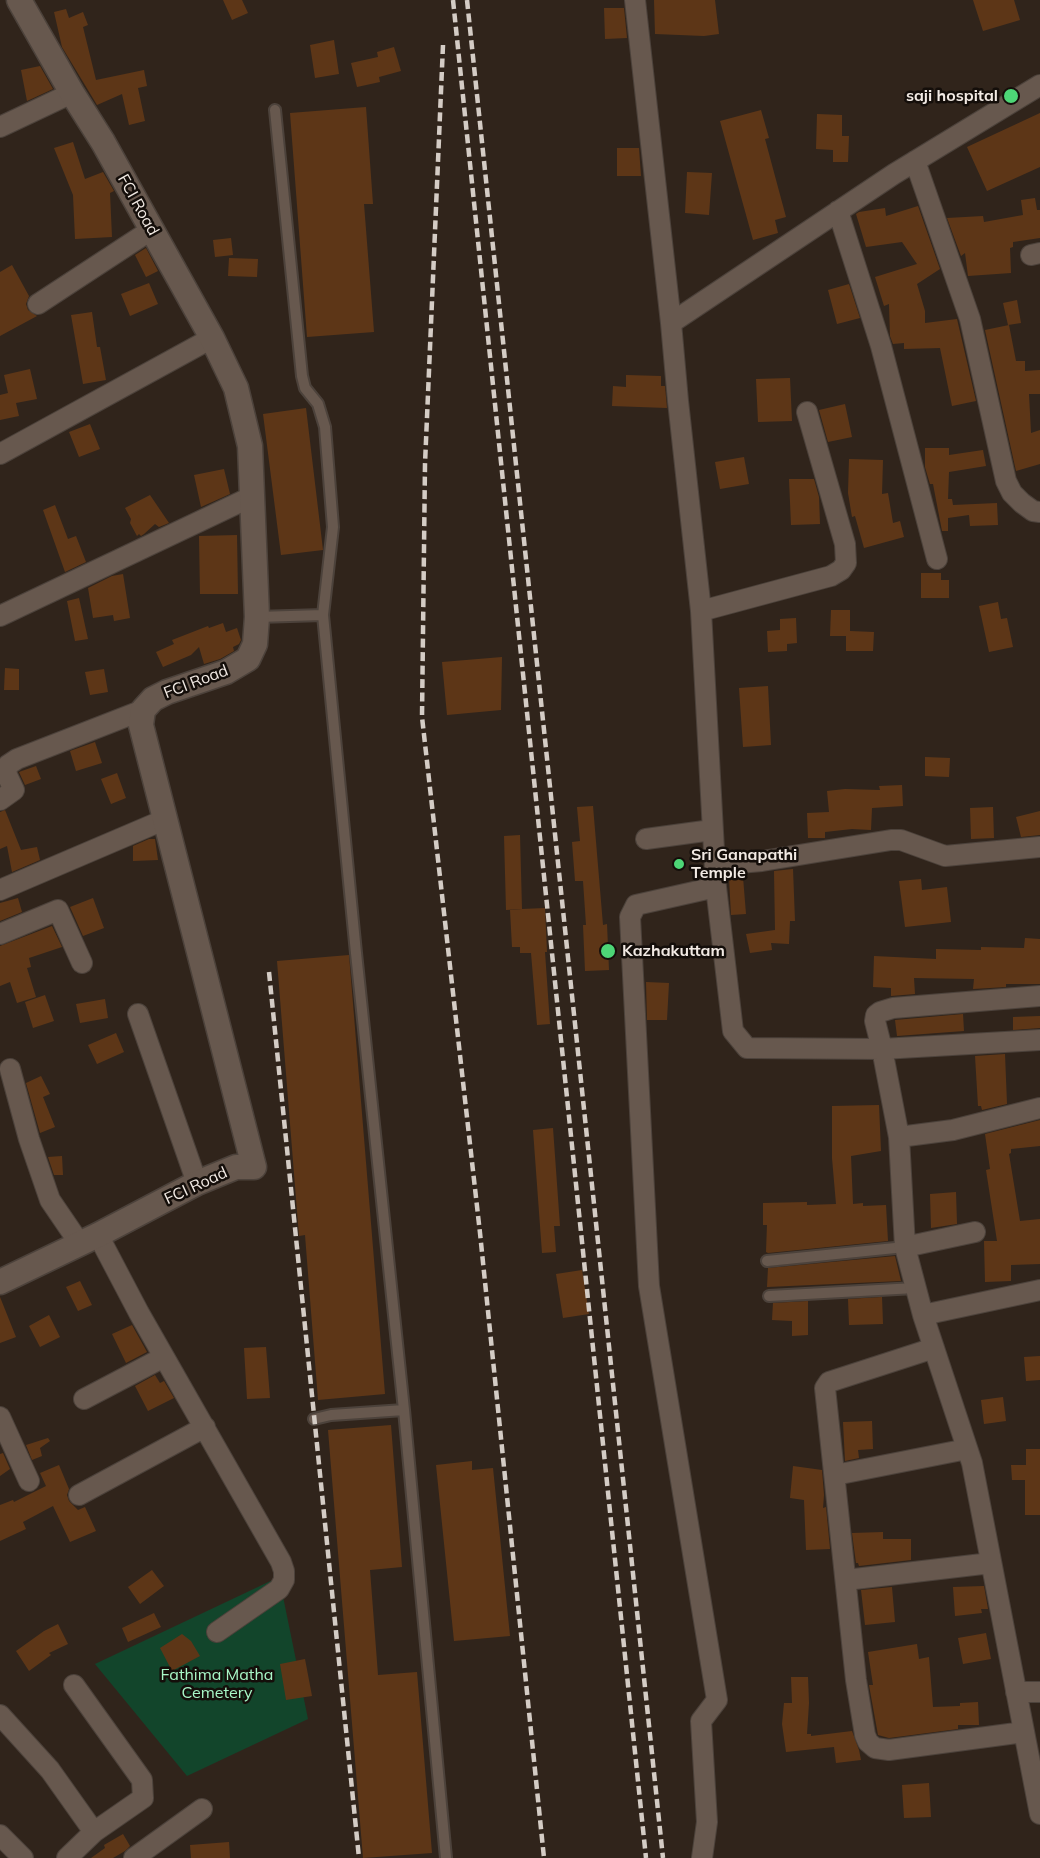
<!DOCTYPE html>
<style>
body{margin:0}
canvas{display:block;background:#30241b}
</style>
<canvas width="1040" height="1858"></canvas>
<script>
const c = document.querySelector('canvas').getContext('2d');
c.lineJoin = 'round';
function paint(path, color) {
  c.fillStyle = color;
  c.fill(path, 'evenodd');
}
function shape(rows) {
  const path = new Path2D();
  for (const r of rows) {
    path.moveTo(r[0], r[1]);
    for (let i = 2; i < r.length; i += 2) path.lineTo(r[i], r[i + 1]);
  }
  return path;
}
function stroke(path, color, width, dash) {
  c.strokeStyle = color;
  c.lineWidth = width;
  c.lineCap = dash ? 'butt' : 'round';
  c.setLineDash(dash || []);
  c.stroke(path);
}
function label(font, color, halo, rows, align = 'center') {
  c.font = font + ' Mulish,sans-serif';
  c.lineWidth = 5;
  c.setLineDash([]);
  c.textBaseline = 'middle';
  c.strokeStyle = halo;
  c.fillStyle = color;
  for (const [text, x, y, turn = 0] of rows) {
    c.save();
    c.translate(x, y);
    c.rotate((+turn || 0) * Math.PI / 180);
    c.textAlign = isNaN(turn) ? turn : align;
    if (halo) c.strokeText(text, 0, 0);
    c.fillText(text, 0, 0);
    c.restore();
  }
}
const green = shape([
 [279,1577,308,1719,187,1776,95,1664]
]);
const building = shape([
 [223,0,242,0,248,13,232,20],
 [654,0,715,0,719,34,704,36,655,34],
 [973,0,1014,0,1020,20,983,31],
 [604,8,624,8,627,38,605,39],
 [66,9,69,18,83,12,88,25,83,27,96,80,144,70,147,86,138,88,145,121,129,125,122,94,97,105,62,47,54,12],
 [334,40,339,74,315,78,310,45],
 [394,47,401,71,379,77,380,82,357,87,351,63,378,57,377,52],
 [40,66,53,89,27,101,21,70],
 [366,107,373,204,364,204,374,332,307,337,290,113],
 [761,110,769,138,765,139,786,217,775,220,778,233,753,240,720,121],
 [1040,113,1040,167,987,191,967,147],
 [817,114,842,115,842,136,849,136,848,162,833,162,833,150,816,149],
 [73,142,85,179,103,172,114,191,110,193,112,237,75,239,73,195,54,148],
 [617,148,639,148,641,176,617,176],
 [687,172,712,173,709,215,685,213],
 [1035,198,1037,210,1040,210,1040,238,1013,242,1013,247,1010,248,1011,273,968,276,965,253,961,256,947,218,983,216,984,222,1023,215,1021,200],
 [918,206,940,269,917,284,925,311,925,323,957,319,976,401,952,406,940,348,904,349,904,343,893,344,890,336,889,304,884,306,875,277,917,264,902,242,866,247,856,214,859,212,885,208,886,216],
 [231,238,233,255,215,257,213,240],
 [146,248,158,271,146,277,135,255],
 [229,258,258,259,257,277,228,276],
 [12,265,29,296,26,304,28,310,37,316,0,336,0,272],
 [149,283,158,304,130,316,121,294],
 [849,284,860,318,837,324,828,290],
 [1017,300,1021,323,1008,325,1003,303],
 [92,312,97,347,100,347,106,380,83,384,71,315],
 [1009,325,1016,361,1025,361,1025,371,1040,370,1040,394,1029,394,1031,433,1040,430,1040,464,1016,471,985,330],
 [30,369,37,399,16,403,19,416,0,420,0,395,8,393,4,375],
 [626,375,661,376,661,386,665,386,667,408,612,406,613,386,626,387],
 [790,378,792,421,758,422,756,379],
 [845,404,852,437,828,442,819,410],
 [306,408,323,550,281,555,263,414],
 [90,424,100,449,79,457,69,432],
 [925,448,949,448,949,455,983,450,986,466,949,472,948,499,952,499,953,505,997,503,998,525,970,526,969,515,948,518,948,531,942,531,933,484,930,484,925,467],
 [744,457,749,484,720,489,715,462],
 [849,459,883,460,882,494,888,493,893,523,900,521,904,537,864,548,855,516,852,517,848,493],
 [224,469,230,494,201,507,194,475],
 [789,479,814,479,819,497,820,524,791,525],
 [150,495,169,523,159,527,155,524,144,534,141,536,139,534,137,536,130,523,131,519,125,508],
 [55,505,68,539,76,536,86,562,65,572,43,510],
 [237,535,238,594,200,594,199,536],
 [921,573,941,573,941,580,949,580,949,598,921,598],
 [123,574,130,618,114,621,113,615,93,618,88,588,112,576],
 [79,598,88,639,75,641,67,601],
 [998,602,1001,619,1007,618,1013,647,989,652,979,606],
 [831,610,850,610,850,631,874,632,873,651,846,651,846,636,830,636],
 [796,618,797,643,787,644,787,651,768,652,767,631,780,630,780,619],
 [223,623,226,632,237,628,241,640,239,644,233,647,234,651,220,659,204,664,199,647,191,655,163,667,156,652,174,644,172,640,208,626,209,628],
 [502,657,501,710,447,715,442,662],
 [5,668,19,669,19,690,4,690],
 [104,669,108,692,90,695,85,672],
 [768,686,771,745,743,747,739,688],
 [95,742,102,763,76,771,70,751],
 [925,757,950,758,949,777,925,776],
 [36,766,41,779,25,785,19,772],
 [117,773,126,798,111,804,101,779],
 [902,785,903,806,872,808,871,830,852,829,825,832,825,838,808,838,807,813,829,812,827,791,845,789,880,790,879,786],
 [593,806,603,925,607,924,609,970,585,971,583,925,586,925,583,881,575,881,572,842,580,841,577,807],
 [993,807,994,838,971,839,970,808],
 [5,810,21,850,37,847,40,860,12,872,7,846,0,849,0,812],
 [1040,811,1040,835,1021,837,1016,817],
 [520,835,522,909,545,908,547,952,545,952,550,1024,537,1025,531,953,520,953,520,947,512,947,510,910,522,909,506,910,504,836],
 [149,839,155,839,158,860,133,861,133,846],
 [793,869,795,921,790,921,789,944,771,943,772,950,750,953,746,934,775,930,774,871],
 [743,877,746,914,731,915,729,878],
 [921,879,922,890,947,887,951,922,905,927,899,881],
 [18,898,22,912,0,921,0,903],
 [93,898,104,928,83,936,70,907],
 [52,926,62,947,29,958,31,967,27,968,36,997,17,1003,10,982,0,986,0,946],
 [1025,938,1040,939,1040,984,1006,984,1006,987,973,989,974,979,914,978,915,994,891,996,891,988,873,987,874,956,936,959,936,949,981,950,981,947,1024,948],
 [349,955,385,1394,318,1400,305,1235,299,1236,277,961],
 [646,982,669,983,667,1020,647,1020],
 [45,995,54,1021,33,1028,25,1002],
 [105,999,108,1018,80,1023,76,1004],
 [963,1014,964,1031,897,1036,895,1020],
 [1040,1016,1040,1028,1013,1030,1013,1017],
 [116,1033,124,1052,97,1064,88,1045],
 [1005,1054,1007,1104,982,1110,981,1106,978,1106,975,1056],
 [41,1076,50,1094,43,1097,55,1127,40,1133,26,1083],
 [879,1105,881,1151,851,1156,853,1204,863,1203,863,1206,886,1205,888,1241,768,1253,766,1252,767,1225,763,1225,763,1203,807,1202,807,1205,836,1204,832,1158,832,1106],
 [1040,1120,1040,1146,1011,1149,1011,1153,1009,1154,1020,1221,1040,1219,1040,1264,1011,1265,1011,1281,985,1282,984,1241,997,1241,986,1170,990,1169,985,1134],
 [553,1128,560,1226,554,1226,556,1252,542,1253,533,1130],
 [62,1156,63,1175,54,1175,48,1157],
 [956,1192,957,1224,931,1228,930,1194],
 [895,1256,901,1281,767,1287,768,1268],
 [582,1270,589,1314,563,1318,556,1274],
 [80,1281,92,1305,78,1311,66,1287],
 [0,1297,16,1337,0,1343],
 [882,1297,883,1324,849,1325,848,1299],
 [808,1301,808,1335,792,1336,792,1321,772,1320,773,1303],
 [49,1315,60,1337,40,1347,29,1326],
 [132,1325,147,1352,126,1363,112,1334],
 [266,1347,270,1398,247,1399,244,1348],
 [1040,1356,1040,1380,1026,1381,1024,1357],
 [155,1375,160,1383,164,1381,174,1398,148,1411,135,1386],
 [1003,1397,1006,1421,984,1424,981,1400],
 [872,1421,873,1449,858,1450,859,1458,845,1461,843,1422],
 [391,1425,402,1567,370,1570,378,1675,417,1672,432,1853,363,1858,328,1430],
 [48,1438,50,1441,40,1448,42,1456,32,1460,26,1445],
 [1026,1449,1040,1449,1040,1515,1025,1515,1025,1480,1012,1480,1011,1465,1026,1465],
 [3,1453,10,1469,0,1476,0,1454],
 [472,1461,472,1470,493,1468,510,1636,454,1641,436,1465],
 [59,1465,69,1489,67,1495,69,1501,78,1510,85,1507,96,1531,70,1542,53,1506,23,1522,26,1529,0,1541,0,1505,13,1500,14,1502,46,1486,40,1473],
 [793,1466,822,1470,824,1495,823,1508,826,1507,830,1549,806,1550,804,1500,790,1498],
 [883,1532,883,1539,911,1539,911,1560,859,1566,858,1563,856,1563,852,1533],
 [152,1570,164,1586,140,1604,128,1587],
 [984,1586,988,1609,981,1609,982,1613,955,1616,953,1587],
 [892,1587,895,1622,865,1625,861,1590],
 [154,1613,161,1627,128,1642,122,1628],
 [58,1624,68,1644,49,1653,51,1655,29,1671,16,1651,44,1631],
 [986,1633,991,1659,963,1664,958,1638],
 [182,1634,191,1641,200,1656,172,1671,160,1648],
 [917,1644,919,1659,929,1657,933,1707,960,1706,960,1703,978,1702,979,1725,958,1725,958,1729,889,1738,878,1735,869,1685,873,1685,868,1652],
 [305,1659,312,1696,286,1700,280,1664],
 [791,1677,808,1677,809,1703,807,1734,811,1734,811,1736,852,1731,859,1750,861,1760,836,1763,834,1747,786,1752,782,1724,784,1703,792,1703],
 [929,1783,931,1817,904,1818,902,1785],
 [123,1834,130,1846,125,1851,113,1858,91,1858,105,1848,104,1845],
 [229,1842,230,1858,191,1858,190,1845]
]);
const service = shape([
 [275,110,302,376,305,388,318,404,325,427,333,527,323,615,356,953,404,1410,446,1858],
 [257,617,323,615],
 [767,1261,905,1247],
 [769,1296,915,1288],
 [314,1419,331,1415,404,1410]
]);
const minor = shape([
 [635,0,671,323],
 [1040,85,894,174,671,323,678,401,701,611,716,887,733,1031,747,1048,882,1049,899,1137,905,1247,923,1315,972,1463,1040,1814],
 [0,127,72,93],
 [915,161,970,319,1006,481,1012,493,1022,503,1033,511,1040,512],
 [838,211,881,346,937,559],
 [1031,255,1040,253],
 [38,304,151,230],
 [0,454,212,338],
 [701,611,831,576,841,570,846,563,845,544,807,412],
 [0,616,253,496],
 [0,800,14,790,6,773,8,765,17,759,143,710],
 [646,839,712,830],
 [715,865,762,861,891,840,901,840,945,856,1040,847],
 [0,890,166,819],
 [0,934,58,910,82,963],
 [1040,996,893,1008,880,1012,876,1015,875,1021,882,1049,1040,1040],
 [138,1014,197,1183],
 [10,1069,29,1139,50,1200,80,1244],
 [899,1137,953,1130,1040,1108],
 [98,1235,139,1313,281,1562,284,1571,284,1580,279,1589,217,1632],
 [905,1247,975,1232],
 [923,1315,1040,1290],
 [934,1348,829,1382,825,1388,856,1680,865,1735,868,1742,875,1748,889,1750,1024,1732],
 [84,1399,164,1357],
 [0,1417,29,1481],
 [835,1475,967,1449],
 [79,1495,205,1427],
 [846,1580,991,1563],
 [1016,1692,1040,1692],
 [0,1715,50,1770,94,1832],
 [0,1835,23,1858],
 [67,1858,94,1832,143,1798,142,1780,74,1685],
 [134,1858,202,1809],
 [702,1858,707,1822,701,1721,717,1700,649,1286,630,917,636,905,716,887]
]);
const tertiary = shape([
 [0,1282,98,1235,197,1183,236,1167,254,1167,141,725,143,710,153,699,167,692,226,672,248,659,255,644,257,617,250,446,236,388,212,338,103,142,72,93,19,0]
]);
const rail = shape([
 [453,0,646,1858],
 [467,0,663,1858],
 [443,45,425,464,422,717,480,1233,544,1858],
 [269,972,359,1858]
]);
const markers = [
 [1011,96,8,"#4dd676"],
 [679,864,6,"#4dd676"],
 [608,951,8,"#4dd676"]
];
const poiNames = [
 ["saji hospital",998,96,"right"],
 ["Sri Ganapathi",691,855],
 ["Temple",691,873],
 ["Kazhakuttam",622,951]
];
const streetNames = [
 ["FCI Road",138,205,61],
 ["FCI Road",196,682,-21],
 ["FCI Road",196,1186,-25]
];
const parkNames = [
 ["Fathima Matha",217,1675],
 ["Cemetery",217,1693]
];
paint(green, '#12452b');
paint(building, '#5d3617');
stroke(service, '#4c423b', 14);
stroke(minor, '#4c423b', 22);
stroke(tertiary, '#4c423b', 27);
stroke(service, '#67584e', 10);
stroke(minor, '#67584e', 20);
stroke(tertiary, '#67584e', 24);
stroke(rail, '#d4ccc5', 4.5, [9, 4.5]);
for (const [x, y, r, color] of markers) {
  const dot = new Path2D();
  dot.arc(x, y, r, 0, 2 * Math.PI);
  c.fillStyle = color;
  c.fill(dot);
  stroke(dot, '#140e0a', 2);
}
label('bold 16px', '#f2eae4', '#140e0a', poiNames, 'left');
label('16px', '#f2eae4', '#140e0a', streetNames);
label('16px', '#a8f6c7', '#140e0a', parkNames);
</script>
